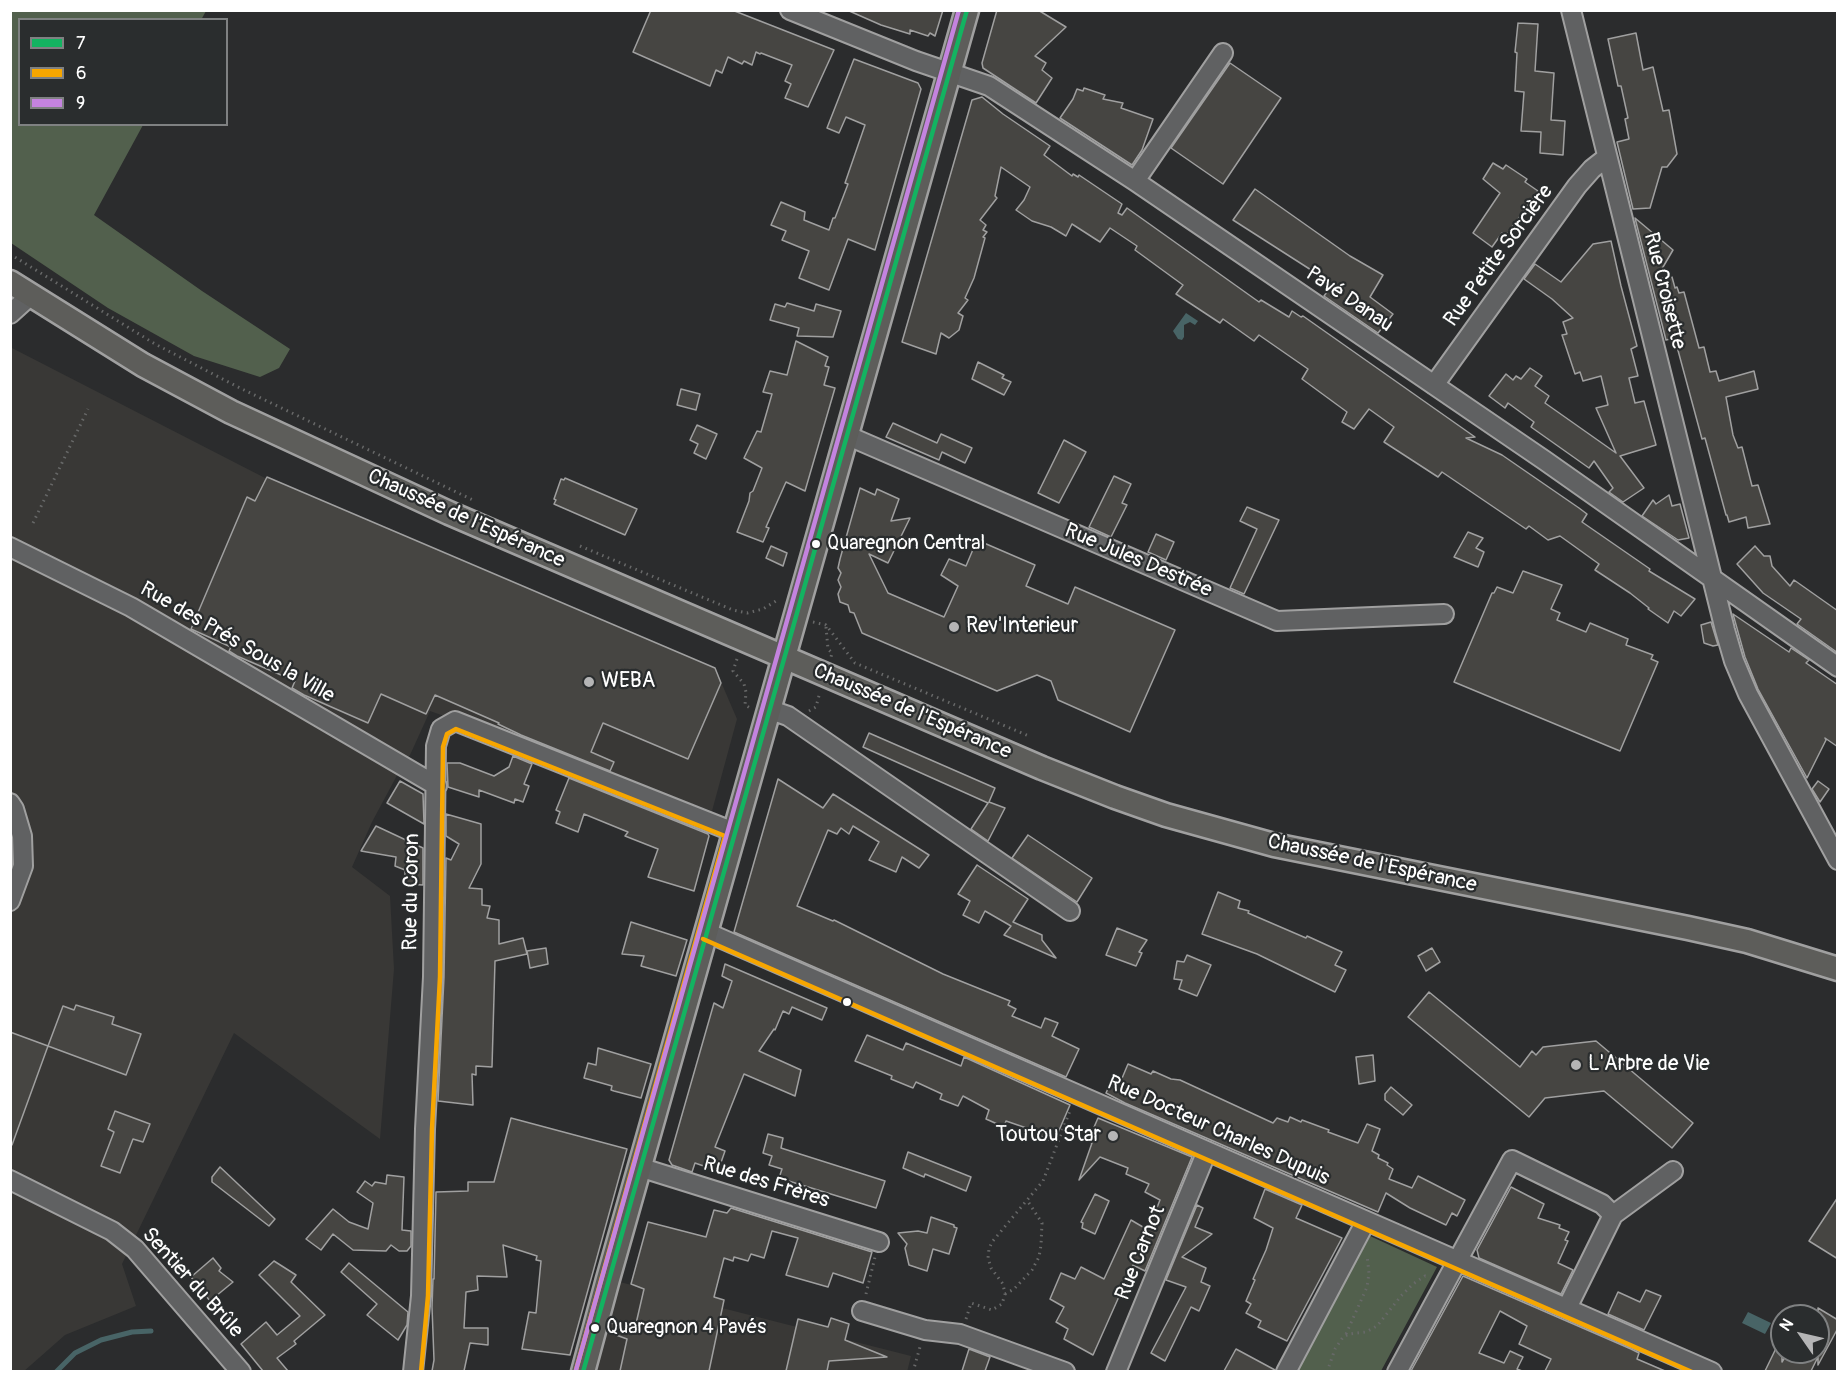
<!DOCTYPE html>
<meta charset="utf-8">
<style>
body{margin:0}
#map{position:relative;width:1848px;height:1382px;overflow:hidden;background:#2b2c2d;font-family:Pangolin,sans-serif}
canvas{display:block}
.frame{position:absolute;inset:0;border:12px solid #fff;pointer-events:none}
.legend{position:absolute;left:18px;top:18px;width:210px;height:108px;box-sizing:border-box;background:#2a2d2e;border:2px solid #7f8182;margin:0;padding:8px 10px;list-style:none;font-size:18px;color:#fff}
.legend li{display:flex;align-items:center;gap:12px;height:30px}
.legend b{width:30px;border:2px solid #7f8182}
.north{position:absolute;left:1770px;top:1304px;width:60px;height:60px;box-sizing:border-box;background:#2a2d2e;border:2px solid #7f8182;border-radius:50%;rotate:304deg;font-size:16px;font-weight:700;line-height:24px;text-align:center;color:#fff}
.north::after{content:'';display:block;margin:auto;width:21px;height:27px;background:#b5b5b6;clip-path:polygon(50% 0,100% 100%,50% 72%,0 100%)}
</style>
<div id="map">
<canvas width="1848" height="1382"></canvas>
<div class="frame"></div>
<ul class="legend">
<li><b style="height:8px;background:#13b361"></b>7</li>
<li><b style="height:8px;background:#f7a600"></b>6</li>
<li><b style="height:8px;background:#c483df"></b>9</li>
</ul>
<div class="north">N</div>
</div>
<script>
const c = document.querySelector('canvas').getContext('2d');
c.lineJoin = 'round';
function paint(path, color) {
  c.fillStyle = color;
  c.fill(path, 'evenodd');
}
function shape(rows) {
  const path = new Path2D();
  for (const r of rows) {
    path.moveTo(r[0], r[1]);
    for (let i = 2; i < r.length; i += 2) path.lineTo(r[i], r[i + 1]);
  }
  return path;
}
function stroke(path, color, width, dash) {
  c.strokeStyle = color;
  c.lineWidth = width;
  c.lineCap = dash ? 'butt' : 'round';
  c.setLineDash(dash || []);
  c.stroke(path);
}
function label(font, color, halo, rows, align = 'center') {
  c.font = font + ' Pangolin,sans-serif';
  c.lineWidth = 4.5;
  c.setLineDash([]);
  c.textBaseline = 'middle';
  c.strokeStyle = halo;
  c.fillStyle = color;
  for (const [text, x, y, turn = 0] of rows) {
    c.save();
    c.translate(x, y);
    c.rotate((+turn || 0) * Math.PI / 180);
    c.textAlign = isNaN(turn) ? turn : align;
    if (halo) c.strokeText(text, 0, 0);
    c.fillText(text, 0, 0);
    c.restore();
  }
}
const built = shape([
 [10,347,267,479,267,477,715,668,737,719,712,811,430,711,410,755,402,766,372,822,352,867,390,896,394,969,380,1139,234,1033,122,1264,136,1306,65,1335,23,1372,10,1371],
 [608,1279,911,1356,907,1372,583,1372]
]);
const green = shape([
 [11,10,206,11,201,20,20,20,20,124,143,125,94,215,202,291,290,349,279,368,260,377,194,356,108,308,11,243],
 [1370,1236,1437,1267,1381,1371,1296,1372]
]);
const water = shape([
 [1186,313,1198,321,1195,325,1190,322,1184,325,1184,337,1182,340,1178,339,1173,331],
 [1748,1312,1771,1323,1765,1334,1742,1323]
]);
const stream = shape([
 [56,1372,75,1353,101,1340,132,1332,151,1331]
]);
const building = shape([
 [651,10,732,10,834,50,808,107,785,98,791,84,785,81,792,65,761,53,760,54,756,52,752,65,744,61,742,64,728,57,722,73,716,70,710,86,633,52,651,10],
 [847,10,943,10,935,36,930,33,928,36,910,30,910,34,881,25,847,10],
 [997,10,1038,10,1066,27,1035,56,1046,63,1042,70,1052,78,1036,103,983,68,982,63,997,10],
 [1518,23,1538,24,1535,71,1554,73,1551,120,1565,121,1563,155,1540,153,1541,132,1521,131,1524,92,1515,91,1517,53,1515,52,1518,23],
 [1636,33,1643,70,1653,67,1663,111,1669,110,1677,154,1667,167,1662,167,1650,208,1633,209,1617,142,1629,139,1625,119,1628,118,1621,86,1618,86,1608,39,1636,33],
 [854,59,918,83,921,89,875,250,848,239,829,290,799,278,809,251,782,240,786,231,771,225,781,202,805,212,804,220,829,230,833,218,835,218,848,184,845,183,865,125,846,117,839,133,827,128,854,59],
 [1230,63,1281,98,1223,184,1171,148,1230,63],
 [1084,88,1105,95,1103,99,1123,103,1121,108,1153,119,1142,150,1132,165,1060,118,1073,99,1077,89,1083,91,1084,88],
 [982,97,1003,114,1050,146,1044,155,1072,176,1073,174,1078,177,1079,175,1122,204,1118,213,1122,215,1127,208,1259,302,1261,300,1289,317,1292,311,1301,317,1303,316,1475,437,1466,438,1502,455,1579,508,1587,514,1582,522,1650,569,1649,571,1695,599,1681,616,1674,611,1668,623,1648,609,1649,608,1630,593,1595,570,1599,564,1560,536,1548,540,1529,526,1526,529,1442,472,1438,477,1384,442,1394,427,1369,409,1354,429,1342,422,1347,412,1302,379,1308,369,1259,335,1254,341,1223,319,1220,323,1176,294,1183,285,1135,250,1137,246,1110,228,1100,242,1072,224,1066,236,1051,227,1032,221,1016,210,1024,200,1030,187,1001,167,995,196,997,198,980,220,986,225,983,230,987,232,983,237,985,238,974,278,965,298,968,300,958,313,963,316,959,330,949,338,941,333,936,354,902,342,972,100,982,97],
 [1493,163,1503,169,1506,165,1527,179,1525,182,1538,191,1506,236,1502,233,1492,247,1473,233,1500,193,1483,179,1493,163],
 [1255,189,1350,256,1383,275,1370,297,1393,314,1378,333,1324,296,1333,284,1233,220,1255,189],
 [1635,218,1673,250,1656,279,1672,277,1675,288,1677,287,1679,293,1684,292,1699,348,1704,347,1710,372,1716,371,1719,381,1754,371,1758,389,1726,397,1733,435,1738,448,1742,447,1752,486,1758,485,1770,524,1748,528,1746,517,1729,522,1727,515,1726,515,1705,438,1702,439,1676,343,1672,344,1670,339,1666,340,1635,218],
 [1611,241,1621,286,1637,346,1631,349,1638,376,1629,378,1635,403,1644,401,1656,445,1620,456,1644,488,1623,502,1609,492,1613,488,1594,461,1589,468,1531,427,1534,422,1508,403,1505,408,1489,396,1506,374,1513,380,1516,376,1521,379,1530,368,1542,376,1535,386,1549,396,1545,403,1616,453,1596,408,1608,405,1601,376,1583,381,1580,372,1575,374,1562,335,1567,334,1563,322,1573,318,1552,299,1524,279,1535,264,1561,282,1593,244,1611,241],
 [787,303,814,311,816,304,841,311,833,337,797,336,799,328,770,320,775,304,785,307,787,303],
 [796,341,828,357,825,366,829,367,824,385,835,388,805,491,786,482,766,527,769,528,763,542,737,532,749,501,750,493,753,491,762,468,744,458,757,431,761,432,772,394,763,392,770,371,787,375,796,341],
 [978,362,1004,375,1002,378,1011,382,1004,395,972,379,978,362],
 [681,389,700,394,696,410,677,405,681,389],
 [893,423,937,443,941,434,972,448,965,463,942,452,939,460,886,437,893,423],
 [697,425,717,434,706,459,694,453,698,444,690,440,697,425],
 [1064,440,1086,452,1059,503,1038,493,1064,440],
 [1114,476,1131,484,1122,503,1127,505,1111,537,1089,527,1114,476],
 [267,477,715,668,721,683,688,759,603,723,591,752,614,762,610,771,521,735,498,724,499,723,435,695,426,714,381,694,368,723,304,695,292,688,295,681,237,656,229,651,231,647,191,629,247,497,255,501,267,477],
 [565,478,637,509,625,535,554,504,556,500,554,499,561,479,564,480,565,478],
 [860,488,875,495,877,489,899,499,891,521,910,518,888,563,869,554,888,593,944,617,958,586,941,575,949,559,966,566,977,540,1035,565,1026,586,1068,604,1075,587,1175,630,1130,732,1058,700,1051,681,1037,675,997,691,862,633,854,613,850,612,848,605,840,602,838,594,841,587,838,580,841,573,838,568,840,559,860,488],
 [1669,495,1672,506,1680,504,1689,538,1678,540,1642,516,1653,500,1656,504,1669,495],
 [1247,507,1279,520,1244,594,1230,588,1257,529,1240,521,1247,507],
 [1468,532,1483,538,1476,548,1484,552,1478,567,1454,557,1468,532],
 [1156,534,1174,542,1166,560,1148,552,1156,534],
 [771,546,787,553,783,566,766,558,771,546],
 [1755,546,1764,556,1770,556,1772,566,1790,586,1794,580,1838,611,1838,653,1797,624,1801,619,1763,593,1737,564,1755,546],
 [1523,571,1562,585,1551,609,1560,613,1557,620,1586,632,1590,623,1628,639,1626,645,1653,655,1651,659,1658,662,1620,751,1454,682,1492,593,1494,593,1497,587,1513,593,1523,571],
 [1733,614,1789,652,1791,648,1809,660,1806,663,1838,685,1838,747,1825,738,1826,740,1807,778,1758,689,1745,657,1733,614],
 [1711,622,1718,645,1713,646,1704,643,1701,625,1711,622],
 [869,733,995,788,989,802,1005,808,988,841,971,829,988,803,863,747,869,733],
 [513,756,532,764,524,784,529,786,523,802,515,799,514,803,479,790,479,797,448,787,447,763,460,763,494,776,509,767,513,756],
 [569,778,708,834,709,836,694,891,648,877,658,849,625,836,628,832,584,814,578,832,556,823,560,812,556,810,569,778],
 [778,779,823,808,833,794,929,855,919,868,902,857,896,872,869,860,879,842,853,826,849,834,841,828,837,834,828,830,797,906,833,921,834,920,943,974,1010,1001,1008,1005,1016,1009,1012,1016,1041,1028,1045,1018,1058,1023,1052,1036,1079,1049,1066,1077,734,932,778,779],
 [400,781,423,794,424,824,387,803,400,781],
 [1818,781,1829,789,1820,802,1812,789,1818,781],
 [446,814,481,824,481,864,469,888,482,889,482,905,490,906,487,918,499,920,499,944,523,938,527,954,495,961,492,1067,476,1066,476,1075,472,1074,473,1105,438,1101,444,977,446,858,451,860,459,844,446,836,446,814],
 [376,826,423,848,423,885,405,884,405,870,395,866,396,857,361,851,376,826],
 [1028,835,1092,878,1077,902,1012,858,1028,835],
 [977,865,1028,899,1013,922,1042,935,1042,940,1056,958,1004,935,1011,926,985,911,979,923,963,915,970,901,958,894,977,865],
 [1218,892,1240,901,1238,908,1249,911,1248,913,1306,938,1307,936,1342,952,1335,965,1346,970,1335,992,1257,954,1202,934,1218,892],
 [631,922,687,940,676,976,641,966,644,956,622,954,631,922],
 [1117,928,1147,940,1139,952,1142,953,1136,966,1106,955,1117,928],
 [546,948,548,964,530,968,527,951,546,948],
 [1432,948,1440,962,1426,971,1418,956,1432,948],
 [1187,955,1211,965,1197,996,1179,989,1182,980,1174,979,1177,961,1184,962,1187,955],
 [725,964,827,1008,822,1020,792,1007,789,1014,783,1011,775,1030,774,1029,759,1051,801,1070,795,1096,744,1074,715,1147,725,1151,718,1171,695,1163,692,1172,672,1165,669,1160,714,1003,723,1008,732,981,722,976,725,964],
 [1429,992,1520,1067,1532,1051,1536,1055,1543,1047,1596,1041,1693,1123,1672,1148,1604,1091,1545,1098,1529,1117,1408,1017,1429,992],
 [76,1005,114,1017,112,1024,141,1034,126,1075,48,1046,12,1145,10,1145,10,1032,48,1046,63,1006,74,1010,76,1005],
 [867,1035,903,1050,906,1043,961,1066,964,1057,1070,1105,1054,1142,1040,1136,1041,1133,1006,1121,1004,1127,986,1119,989,1110,963,1096,958,1106,940,1099,942,1094,916,1082,913,1088,891,1079,892,1076,855,1061,867,1035],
 [598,1048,651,1064,641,1098,614,1091,611,1090,612,1086,584,1078,588,1063,596,1065,598,1048],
 [1373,1055,1375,1081,1359,1084,1356,1057,1373,1055],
 [1128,1064,1151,1074,1153,1071,1171,1079,1180,1080,1273,1123,1277,1118,1288,1122,1290,1117,1301,1122,1302,1120,1329,1130,1328,1132,1358,1143,1367,1124,1380,1129,1372,1151,1379,1155,1378,1158,1388,1163,1387,1165,1393,1169,1389,1179,1412,1188,1418,1176,1465,1200,1457,1216,1452,1213,1446,1225,1410,1208,1386,1193,1378,1212,1125,1103,1106,1093,1112,1080,1120,1083,1128,1064],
 [1391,1087,1412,1105,1403,1115,1385,1100,1385,1094,1391,1087],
 [115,1111,150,1124,143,1142,133,1139,120,1173,101,1166,114,1132,108,1129,115,1111],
 [511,1118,627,1149,570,1355,522,1349,529,1312,536,1313,541,1261,536,1260,537,1256,503,1245,507,1277,477,1276,478,1290,466,1292,464,1328,488,1328,488,1345,470,1343,464,1371,432,1371,434,1360,432,1307,433,1279,434,1279,436,1192,468,1191,468,1182,494,1182,511,1118],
 [1098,1118,1192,1157,1145,1271,1133,1265,1093,1355,1064,1339,1068,1329,1056,1322,1064,1307,1050,1299,1061,1273,1075,1279,1081,1267,1104,1279,1131,1220,1148,1230,1160,1200,1145,1192,1149,1184,1126,1174,1128,1168,1100,1157,1079,1180,1092,1143,1088,1141,1098,1118],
 [768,1134,783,1138,781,1148,885,1181,876,1208,779,1178,782,1169,769,1165,772,1156,763,1153,768,1134],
 [908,1152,971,1177,966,1191,925,1174,924,1177,903,1168,908,1152],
 [220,1167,275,1219,269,1226,212,1182,212,1177,220,1167],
 [387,1175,404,1177,402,1230,411,1231,411,1246,407,1251,399,1251,391,1245,386,1251,353,1250,333,1234,321,1250,306,1239,333,1209,349,1222,368,1229,373,1203,357,1192,365,1181,372,1186,375,1182,386,1184,387,1175],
 [1511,1187,1544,1204,1538,1218,1560,1225,1559,1228,1569,1232,1565,1240,1568,1241,1558,1263,1573,1270,1561,1294,1479,1258,1477,1250,1511,1187],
 [1265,1189,1302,1205,1296,1218,1342,1238,1287,1341,1258,1327,1261,1321,1246,1313,1251,1304,1246,1301,1255,1280,1253,1279,1266,1250,1273,1228,1254,1218,1265,1189],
 [1095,1194,1109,1201,1095,1234,1082,1228,1083,1223,1081,1222,1095,1194],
 [1838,1197,1838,1259,1809,1241,1838,1197],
 [1197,1205,1203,1208,1195,1227,1212,1234,1182,1257,1206,1268,1201,1282,1210,1286,1199,1311,1191,1307,1165,1361,1151,1353,1186,1287,1166,1280,1197,1205],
 [731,1208,872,1252,863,1283,833,1273,828,1287,786,1275,798,1238,772,1231,764,1258,751,1254,748,1261,734,1257,733,1261,724,1258,714,1297,724,1300,709,1371,620,1371,627,1339,608,1332,610,1323,635,1328,644,1289,631,1284,648,1222,706,1237,714,1210,727,1213,731,1208],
 [931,1217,954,1225,954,1227,957,1228,949,1254,933,1249,927,1271,909,1265,905,1248,907,1244,898,1233,918,1231,927,1233,931,1217],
 [213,1258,221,1268,219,1271,233,1282,210,1301,191,1277,213,1258],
 [274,1261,296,1275,291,1282,325,1315,294,1341,296,1344,277,1358,288,1371,263,1371,241,1344,266,1322,277,1335,300,1316,259,1275,274,1261],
 [349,1263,408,1312,407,1325,398,1340,367,1315,377,1304,341,1272,349,1263],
 [1463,1276,1631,1349,1639,1353,1637,1359,1665,1371,1545,1371,1551,1359,1519,1344,1527,1326,1500,1311,1479,1353,1504,1363,1510,1351,1523,1357,1517,1369,1522,1371,1411,1371,1463,1276],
 [1646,1290,1661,1296,1644,1330,1608,1314,1618,1292,1640,1302,1646,1290],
 [1818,1308,1838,1320,1838,1328,1818,1365,1818,1357,1811,1371,1765,1371,1782,1336,1782,1362,1788,1352,1818,1352,1818,1308],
 [831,1318,849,1324,845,1340,887,1357,829,1361,827,1371,786,1371,798,1319,828,1327,831,1318],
 [969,1349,990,1357,985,1371,962,1371,969,1349],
 [1236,1349,1275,1370,1275,1371,1224,1371,1236,1349]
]);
const path = shape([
 [10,254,155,344,242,389,475,501],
 [33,523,88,409],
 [580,546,733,610,747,613,763,609,776,601,779,602],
 [813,622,826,625,855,663,1029,736],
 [826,627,828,649,832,653,831,657],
 [737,659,733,671,744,684,746,692,745,705,750,708],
 [809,711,816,707,820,692],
 [866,1294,875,1257],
 [1005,1294,1014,1289,1032,1270,1039,1257,1041,1245,1042,1223,1027,1200],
 [966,1319,971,1303,992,1310,1002,1304,1005,1294,1003,1284,991,1268,988,1258,989,1249,992,1242,1043,1181,1071,1108],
 [1346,1334,1367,1287,1369,1273,1367,1255],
 [913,1372,920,1347],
 [1327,1372,1335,1349,1343,1337,1349,1334,1366,1332,1377,1326,1401,1296,1413,1284,1425,1276,1428,1277]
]);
const minor = shape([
 [790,10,916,61,989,86,1135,181,1544,460,1838,667],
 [1571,10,1725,630,1734,661,1748,694,1838,860],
 [1135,181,1223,53],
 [10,314,31,295],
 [1434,385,1577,186,1592,169,1606,158],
 [846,435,1277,621,1444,614],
 [10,547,131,607,437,786],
 [768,709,788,716,1070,911],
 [10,803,14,809,22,836,23,866,10,901],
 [706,932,1712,1372],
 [639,1167,879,1242],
 [10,1180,112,1231,135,1249,241,1372],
 [1567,1308,1613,1215,1673,1171],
 [862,1311,925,1330,960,1334,1065,1372],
 [413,1372,421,1296,425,1129,433,977,436,746,441,729,455,721,734,832],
 [1116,1372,1207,1151],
 [1286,1372,1366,1221],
 [1397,1372,1512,1160,1602,1204,1613,1215]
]);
const major = shape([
 [10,282,143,365,231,412,449,513,1042,768,1115,797,1166,815,1274,845,1688,928,1747,941,1838,969],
 [583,1372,608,1279,967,10]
]);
const bus1 = shape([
 [583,1372,967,10]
]);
const bus2 = shape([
 [703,939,1692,1372],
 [421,1372,428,1296,432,1129,440,977,443,747,447,734,456,729,725,836,576,1370]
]);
const bus3 = shape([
 [576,1370,959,10]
]);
const markers = [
 [816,544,5,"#fff"],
 [954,627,6,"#b5b5b6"],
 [589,682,6,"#b5b5b6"],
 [847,1002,5,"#fff"],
 [1576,1065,6,"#b5b5b6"],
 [1113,1136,6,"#b5b5b6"],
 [595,1328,5,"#fff"]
];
const busNames = [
 ["Quaregnon Central",827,544],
 ["Quaregnon 4 Pavés",606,1328]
];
const streetNames = [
 ["Rue Petite Sorcière",1499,256,-54],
 ["Rue Croisette",1664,291,76],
 ["Pavé Danau",1349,300,34],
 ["Chaussée de l'Espérance",466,519,24],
 ["Rue Jules Destrée",1138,561,23],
 ["Rue des Prés Sous la Ville",237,643,30],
 ["Chaussée de l'Espérance",912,712,23],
 ["Chaussée de l'Espérance",1372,864,12],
 ["Rue du Coron",412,892,-89],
 ["Rue Docteur Charles Dupuis",1218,1131,24],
 ["Rue des Frères",766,1183,17],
 ["Rue Carnot",1141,1253,-68],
 ["Sentier du Brûle",192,1283,48]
];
const poiNames = [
 ["Rev'Interieur",966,627],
 ["WEBA",601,682],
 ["L'Arbre de Vie",1588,1065],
 ["Toutou Star",1101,1136,"right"]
];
paint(built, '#393836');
paint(green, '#52604d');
paint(water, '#486466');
stroke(stream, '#486466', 5);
paint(building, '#464542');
stroke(building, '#a0a0a0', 1.5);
stroke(minor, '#a0a0a0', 22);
stroke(major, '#a0a0a0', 27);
stroke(path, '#686969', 3, [1.5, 4.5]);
stroke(minor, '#606162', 18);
stroke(major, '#5d5d5a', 22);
stroke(bus1, '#13b361', 4.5);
stroke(bus2, '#f7a600', 4.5);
stroke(bus3, '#c483df', 4.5);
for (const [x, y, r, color] of markers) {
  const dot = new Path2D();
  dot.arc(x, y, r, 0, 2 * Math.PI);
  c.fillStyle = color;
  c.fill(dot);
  stroke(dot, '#2a2d2e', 2);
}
label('20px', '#fff', '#2a2d2e', busNames, 'left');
label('21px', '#fff', '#2a2d2e', streetNames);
label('21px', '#fff', '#2a2d2e', poiNames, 'left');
</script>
